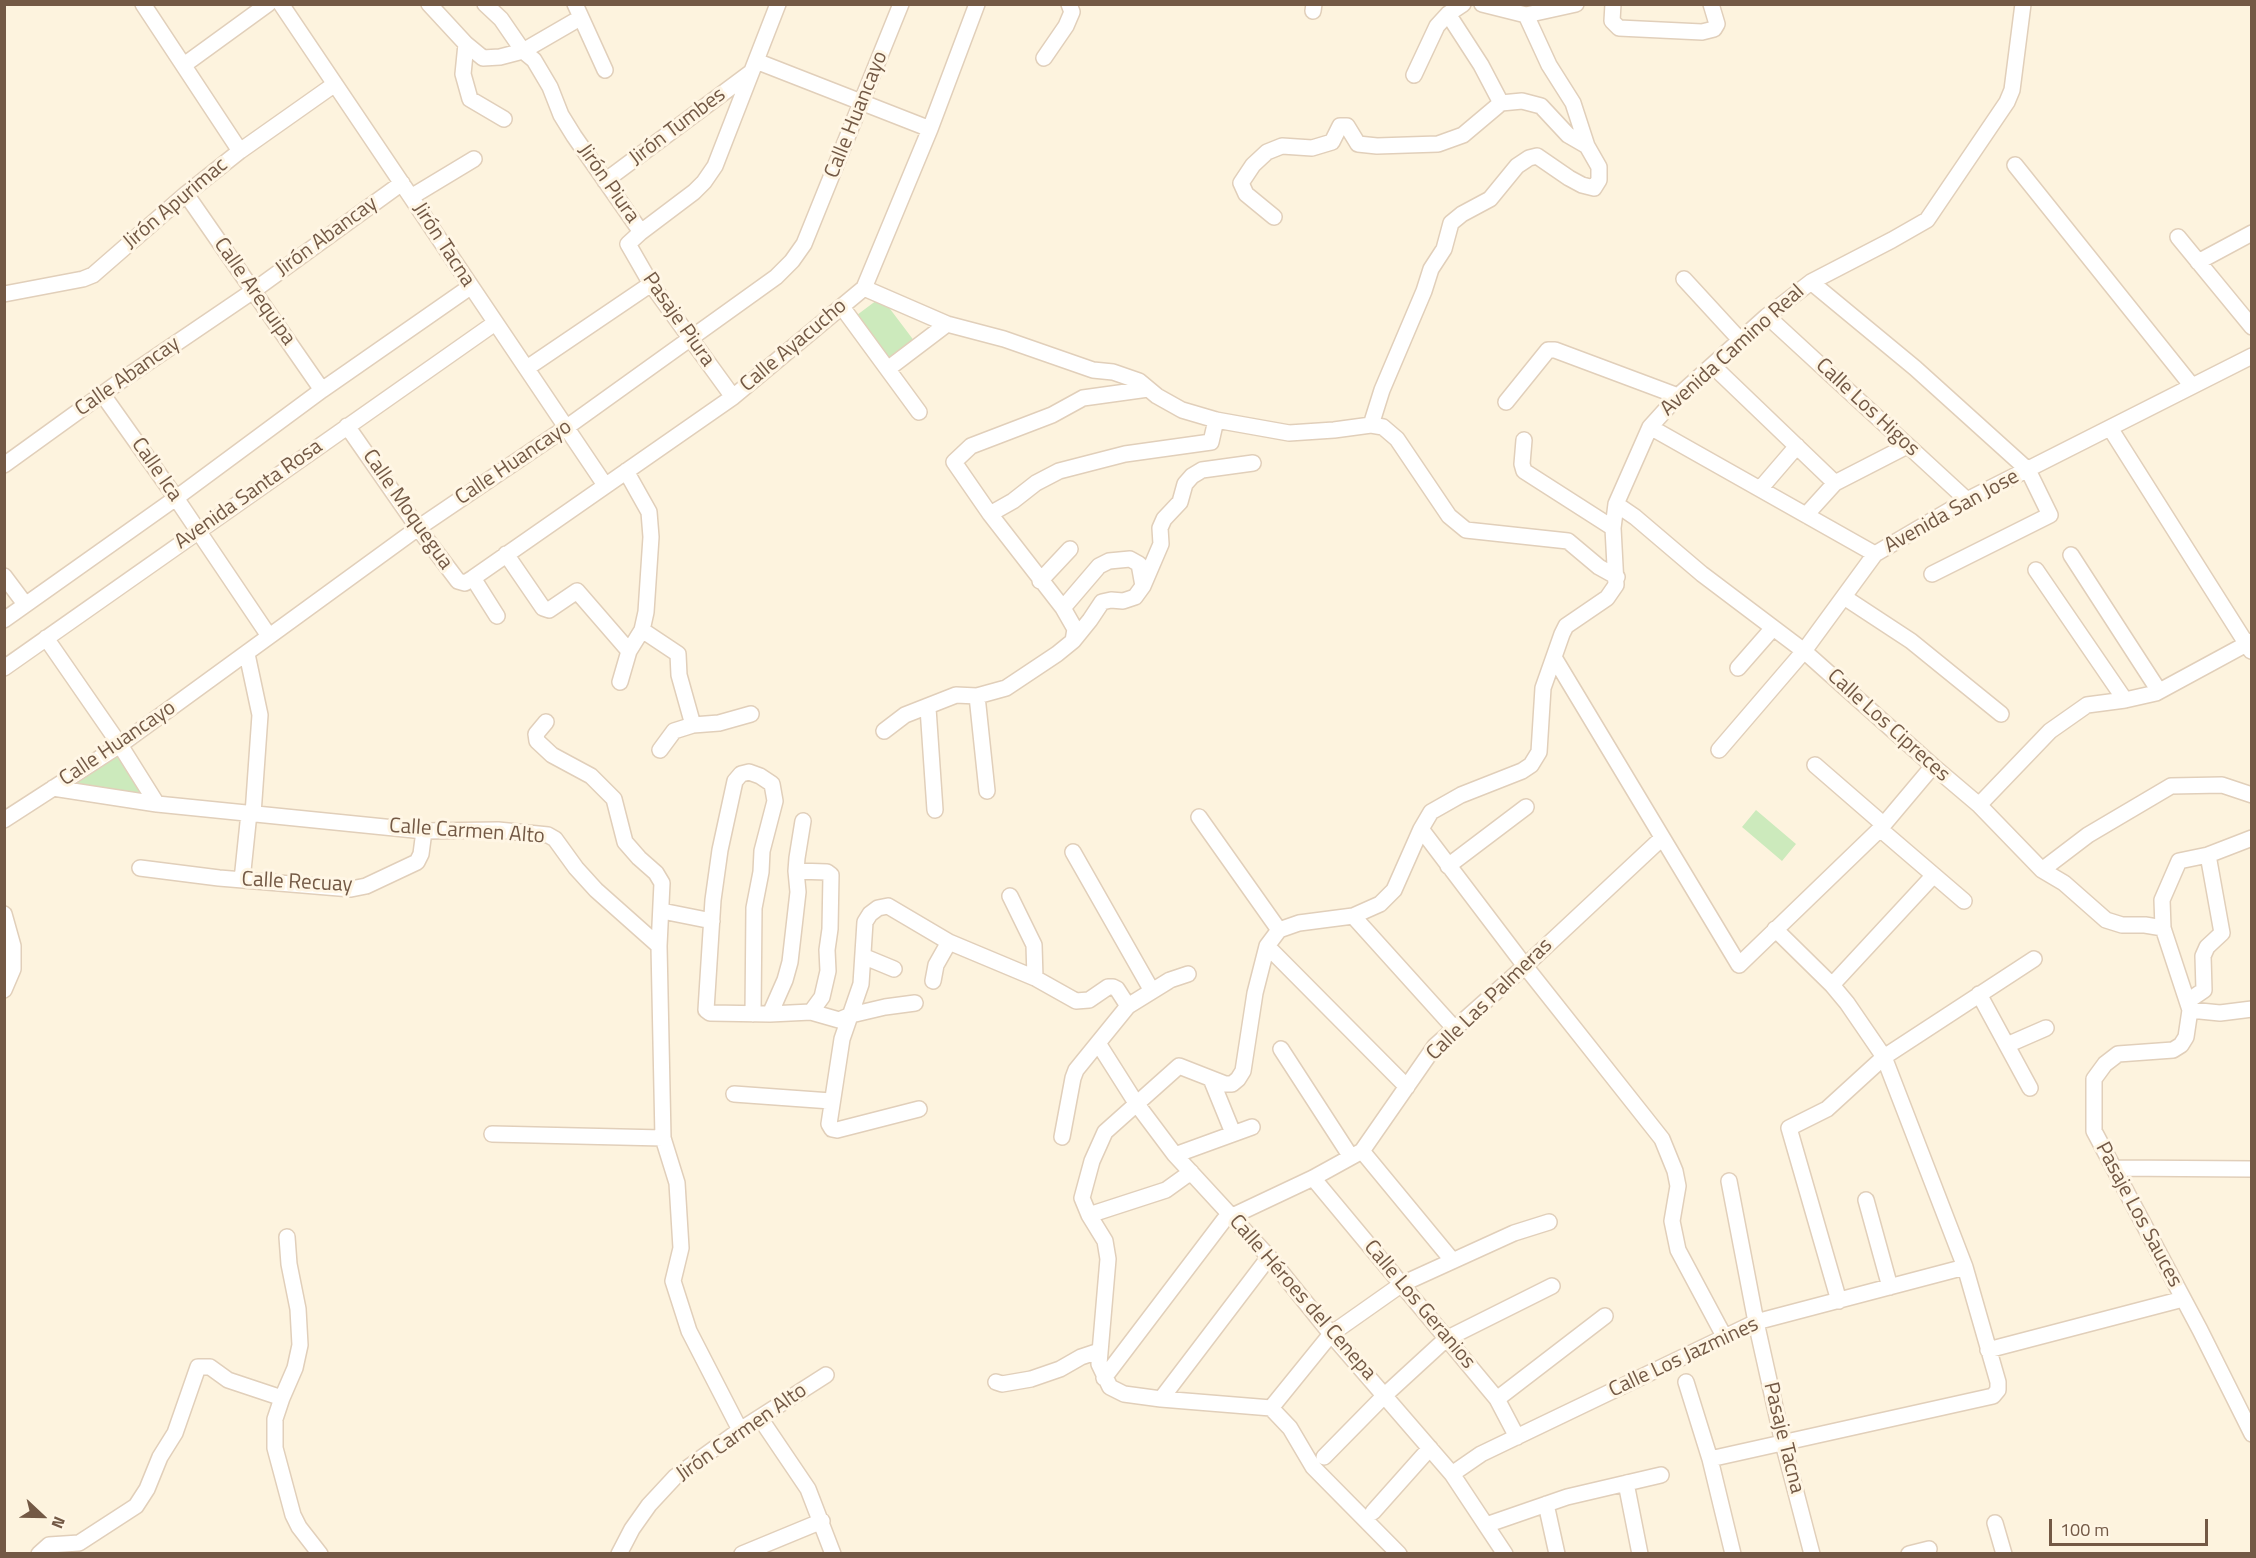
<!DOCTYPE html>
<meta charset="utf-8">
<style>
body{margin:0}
#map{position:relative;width:2256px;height:1558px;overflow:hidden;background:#fdf3de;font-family:"Titillium Web",sans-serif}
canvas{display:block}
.frame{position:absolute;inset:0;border:6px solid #735945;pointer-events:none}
.north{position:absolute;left:12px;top:1486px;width:60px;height:60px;-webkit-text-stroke:4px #fff6e5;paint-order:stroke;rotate:112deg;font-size:16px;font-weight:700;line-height:24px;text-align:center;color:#735945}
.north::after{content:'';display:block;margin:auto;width:21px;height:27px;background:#735945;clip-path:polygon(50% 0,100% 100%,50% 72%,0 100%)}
.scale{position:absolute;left:2049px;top:1519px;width:159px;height:27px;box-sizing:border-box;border:3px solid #735945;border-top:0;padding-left:8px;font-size:18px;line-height:21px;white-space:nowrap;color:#735945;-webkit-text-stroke:4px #fff6e5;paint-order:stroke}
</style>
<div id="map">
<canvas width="2256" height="1558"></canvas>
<div class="frame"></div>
<div class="north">N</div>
<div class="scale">100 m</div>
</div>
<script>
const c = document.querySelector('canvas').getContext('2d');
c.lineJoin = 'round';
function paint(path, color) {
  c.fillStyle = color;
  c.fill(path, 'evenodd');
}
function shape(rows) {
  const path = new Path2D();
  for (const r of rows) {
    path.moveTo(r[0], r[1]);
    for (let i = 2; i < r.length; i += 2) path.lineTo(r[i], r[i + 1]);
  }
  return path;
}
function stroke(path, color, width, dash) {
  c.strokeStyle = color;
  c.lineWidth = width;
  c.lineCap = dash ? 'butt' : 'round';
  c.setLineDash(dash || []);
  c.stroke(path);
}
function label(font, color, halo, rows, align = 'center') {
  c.font = font + ' "Titillium Web",sans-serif';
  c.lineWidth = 6;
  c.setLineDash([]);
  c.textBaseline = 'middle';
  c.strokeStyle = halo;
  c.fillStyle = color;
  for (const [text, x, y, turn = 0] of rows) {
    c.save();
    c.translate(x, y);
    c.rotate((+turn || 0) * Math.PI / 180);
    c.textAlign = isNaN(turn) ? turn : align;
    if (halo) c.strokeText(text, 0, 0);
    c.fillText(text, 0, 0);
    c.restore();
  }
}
const green = shape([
 [881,297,915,342,891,360,857,315],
 [116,753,143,795,70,785],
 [1756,810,1796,844,1782,861,1742,827]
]);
const minor = shape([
 [143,4,240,151],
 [281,4,605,485],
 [429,4,466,44,483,58,500,57,523,51,580,18],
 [485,4,501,19,523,51,534,60,550,87,561,115,574,136,641,232],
 [575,4,605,70],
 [1482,4,1526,15,1576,4],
 [1613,4,1612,21,1619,28,1702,32,1714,29,1717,24,1711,4],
 [1313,11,1314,4],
 [1448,14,1481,65,1501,103],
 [1526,15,1549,65,1573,103,1587,146],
 [466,44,463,74,470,99,504,119],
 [1044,58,1066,26,1072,12,1069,4],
 [756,61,930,129],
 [184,65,268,4],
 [1414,75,1437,26,1448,14,1463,4],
 [2015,165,2192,386],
 [605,181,750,73],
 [186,194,322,390],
 [411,197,474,159],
 [1274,217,1246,194,1241,183,1253,165,1267,152,1282,146,1312,148,1332,142,1340,126,1347,126,1358,144,1377,146,1438,144,1463,135,1501,103,1522,101,1541,106,1568,135,1587,146,1599,167,1599,180,1594,188,1582,185,1569,178,1537,156,1529,158,1517,166,1490,199,1462,214,1451,223,1444,249,1431,269,1424,291,1382,390,1371,425],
 [2178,237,2252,327],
 [2198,262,2252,233],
 [1684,279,1741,341],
 [1811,282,1915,368,2028,470,2050,515,1932,574],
 [864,288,947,324,1004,339,1093,370,1113,372,1139,381,1157,396,1182,410,1216,420,1289,433,1334,430,1371,425,1383,427,1397,439,1449,516,1466,530,1568,541,1599,567,1617,577],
 [4,294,83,279,93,275,186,194,240,151,335,84],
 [842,307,919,412],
 [1767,316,1967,500],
 [1713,366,1835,483],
 [527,368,651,284],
 [889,368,947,324],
 [103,395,176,498,269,636],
 [733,397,651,284,628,244,641,232,694,192,704,182,715,166,778,4],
 [1506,402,1548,350,1555,350,1678,396],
 [347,426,418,528,458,581,465,583,473,578,733,397,864,288,930,129,977,4],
 [1650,427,1875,554],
 [2110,428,2251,651],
 [1524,440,1522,464,1524,471,1613,528],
 [4,465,119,382,253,291,402,183],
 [1760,489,1797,446],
 [1616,504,1635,517,1702,574,1804,651,1933,766,1979,805,2042,870,2064,883,2106,920,2122,925,2145,925,2163,928],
 [990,514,1013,501,1036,483,1059,471,1125,454,1211,442,1216,420],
 [1806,515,1835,483,1907,446],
 [506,554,543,608,549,610,577,591,629,651],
 [2071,555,2159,691],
 [2036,570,2125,700],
 [4,576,25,604],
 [473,578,497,616],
 [1040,581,1070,549],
 [1844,597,1911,641,2001,714],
 [1063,608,1099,566,1109,561,1130,559,1139,564,1143,586],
 [4,620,176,498,322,390,470,287],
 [642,630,678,654,679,675,693,725],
 [46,638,120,745,157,804],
 [1073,641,1090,620,1102,602,1111,600,1123,601,1135,597,1143,586,1161,544,1160,528,1164,519,1180,502,1185,484,1192,476,1202,470,1253,463],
 [247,654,260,715,253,814],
 [1555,659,1739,965,1880,829,1933,766],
 [4,668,495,323],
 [1738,668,1773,628],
 [620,682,629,651,642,630,646,612,651,537,649,512,626,471],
 [977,696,987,791],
 [928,708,935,810],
 [546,722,536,734,537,741,552,755,591,776,614,799,625,842,639,858,656,873,662,883,659,946],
 [884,731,905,715,956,695,977,696,1006,688,1057,654,1073,641,1075,629,1063,608,990,514,954,462,971,446,1052,415,1083,398,1148,389],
 [660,750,674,731,693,725,719,723,751,714],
 [1719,750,1804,651,1875,554,1967,500,2252,356],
 [1815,765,1883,824],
 [53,788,157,804,424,831,498,830,548,835,555,839,576,868,596,890,659,946,663,1138,677,1183,681,1248,673,1281,689,1331,740,1430],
 [1979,805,2050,731,2087,705,2125,700,2156,693,2252,641],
 [1199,817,1279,930],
 [4,820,120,745,418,528,567,427,776,277,792,261,804,244,901,4],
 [1421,829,1525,966,1662,1139,1675,1171,1678,1186,1672,1221,1678,1250,1724,1336],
 [1880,829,1964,901],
 [2252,838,2208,855,2179,861,2162,900,2163,928,2190,1010,2186,1037,2181,1045,2173,1050,2118,1054,2105,1064,2094,1079,2094,1131,2200,1330,2252,1434],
 [1073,852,1152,991],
 [1448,866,1526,807],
 [140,868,219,878,351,889,366,886,417,862,421,854,424,831],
 [2042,870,2088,835,2171,786,2222,785,2252,795],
 [796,871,827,872,831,875,830,929,827,950,828,971,822,997,811,1012],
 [242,880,249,813],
 [1010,896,1034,945,1035,978],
 [662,911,712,921],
 [4,914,13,946,13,969,4,990],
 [1353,916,1455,1029],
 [1267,946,1407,1087],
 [865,957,894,969],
 [933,981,936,965,949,942],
 [1832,985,1933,876],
 [1979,994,2030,1088],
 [2188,1001,2204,990,2203,956,2207,947,2222,933,2208,855],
 [2190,1010,2220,1013,2252,1009],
 [753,1014,754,908,761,872,762,851,775,801,772,784,760,776,749,772,741,774,735,781,720,850,713,900,706,1010,710,1013,770,1014,811,1012,839,1020,851,1015,885,1007,915,1003],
 [770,1014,785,980,790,962,798,892,796,871,797,858,803,821],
 [1098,1043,1136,1103,1175,1155,1269,1257,1331,1334,1452,1474,1505,1554],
 [2007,1045,2046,1028],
 [1281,1049,1351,1157],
 [1211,1079,1233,1133],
 [734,1094,831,1101],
 [919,1109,837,1130,832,1129,829,1124,842,1039,861,984,865,922,870,914,878,908,888,906,949,942,1035,978,1076,1001,1089,1000,1108,987,1113,987,1117,989,1128,1006],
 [492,1134,663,1138],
 [1062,1137,1073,1078,1076,1070,1128,1006,1170,980,1188,974],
 [1362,1151,1452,1260],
 [1175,1155,1252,1127],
 [2114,1168,2252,1169],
 [1313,1178,1497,1399,1517,1437],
 [1729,1181,1756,1322,1783,1443,1812,1554],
 [1866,1200,1890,1287],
 [1089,1215,1166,1190,1191,1172],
 [287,1237,289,1264,298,1309,300,1345,295,1368,282,1398,275,1419,275,1448,293,1515,299,1527,320,1554],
 [1839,1301,1789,1128,1827,1109,1884,1057,2034,959],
 [1988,1350,2183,1299],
 [1104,1378,1224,1220,1313,1178,1362,1151,1435,1046,1525,966,1662,838],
 [996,1382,1002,1384,1031,1379,1060,1369,1081,1357,1099,1351],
 [1686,1382,1710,1459,1733,1554],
 [1161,1399,1269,1257],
 [1497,1399,1605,1316],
 [1271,1408,1331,1334,1402,1284,1514,1233,1549,1222],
 [760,1418,808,1489,833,1554],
 [1324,1457,1385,1395,1446,1339,1552,1286],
 [1710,1459,1993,1396,1998,1390,1998,1382,1965,1267,1884,1057,1847,1003,1832,985,1775,929],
 [1452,1474,1481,1454,1756,1322,1965,1267],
 [1626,1483,1640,1554],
 [1546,1504,1557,1554],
 [1373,1512,1430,1448],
 [1995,1523,2004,1554],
 [1486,1525,1567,1497,1661,1475],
 [39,1554,49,1545,79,1543,136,1506,147,1489,160,1457,175,1433,198,1367,210,1367,228,1380,282,1398],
 [619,1554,632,1529,649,1505,675,1477,740,1430,826,1375],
 [742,1554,822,1521],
 [1399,1554,1313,1467,1290,1428,1271,1408,1161,1399,1124,1394,1110,1387,1099,1364,1108,1259,1105,1241,1089,1215,1082,1198,1092,1161,1105,1132,1179,1066,1225,1084,1232,1084,1238,1079,1243,1071,1255,993,1267,946,1279,930,1299,923,1353,916,1380,904,1394,890,1421,829,1431,812,1461,795,1522,771,1531,765,1539,752,1543,688,1562,634,1566,626,1607,598,1616,585,1613,528,1616,504,1650,427,1678,396,1767,316,1811,282,1892,240,1927,220,2007,102,2012,90,2023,4],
 [1909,1554,1929,1549]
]);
const streetNames = [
 ["Calle Huancayo",857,115,-68],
 ["Jirón Tumbes",678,127,-37],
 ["Jirón Piura",608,184,55],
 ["Jirón Apurimac",176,204,-40],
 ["Jirón Abancay",327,237,-36],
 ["Jirón Tacna",443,245,57],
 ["Calle Arequipa",254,292,55],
 ["Pasaje Piura",678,320,55],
 ["Calle Ayacucho",794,346,-40],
 ["Avenida Camino Real",1733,351,-42],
 ["Calle Abancay",128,377,-35],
 ["Calle Los Higos",1867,408,43],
 ["Calle Huancayo",514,463,-34],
 ["Calle Ica",156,470,55],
 ["Avenida Santa Rosa",249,495,-35],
 ["Calle Moquegua",407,510,55],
 ["Avenida San Jose",1952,512,-29],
 ["Calle Los Cipreces",1888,726,42],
 ["Calle Huancayo",118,744,-34],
 ["Calle Carmen Alto",467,832,4],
 ["Calle Recuay",297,883,3],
 ["Calle Las Palmeras",1490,1000,-44],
 ["Pasaje Los Sauces",2138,1215,62],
 ["Calle Héroes del Cenepa",1302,1298,49],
 ["Calle Los Geranios",1419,1305,50],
 ["Calle Los Jazmines",1684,1358,-25],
 ["Jirón Carmen Alto",742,1433,-35],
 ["Pasaje Tacna",1783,1438,76]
];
paint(green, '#cceabc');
stroke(minor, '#e1cfba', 18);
stroke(minor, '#fff', 15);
label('21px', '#735945', '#fff6e5', streetNames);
</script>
